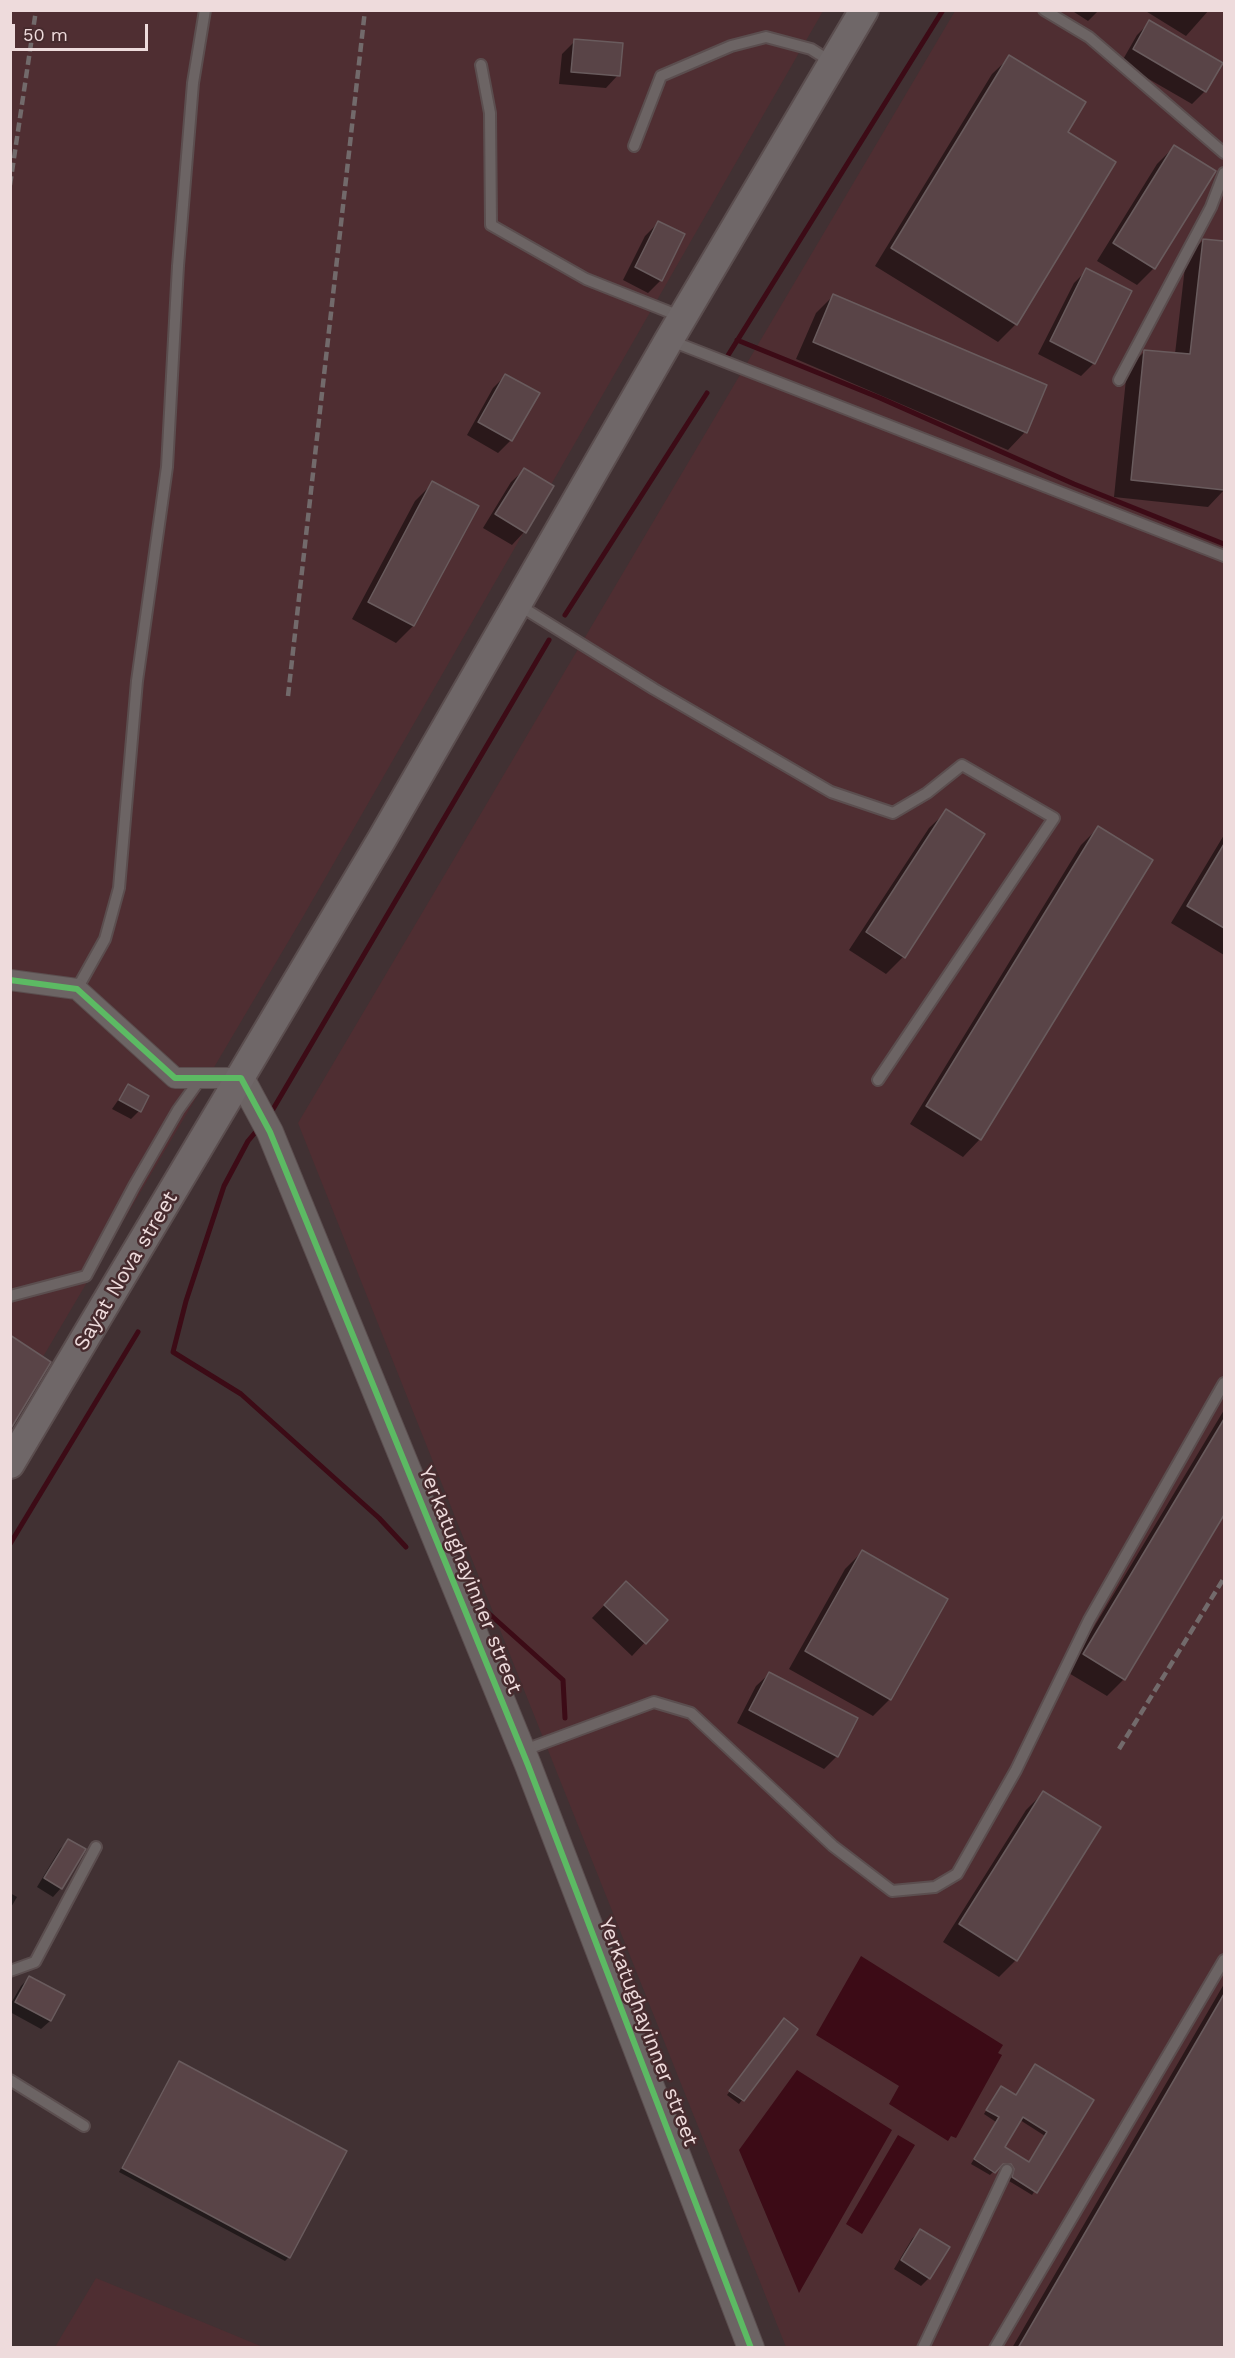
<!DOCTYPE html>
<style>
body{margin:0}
#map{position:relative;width:1235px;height:2358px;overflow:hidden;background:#413133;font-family:"Work Sans",sans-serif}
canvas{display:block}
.frame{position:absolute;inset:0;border:12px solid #eedbdc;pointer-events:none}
.scale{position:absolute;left:12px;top:24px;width:136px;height:27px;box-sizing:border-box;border:3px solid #eedbdc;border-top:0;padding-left:8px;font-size:18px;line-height:21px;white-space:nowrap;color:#eedbdc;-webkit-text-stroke:4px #472b2e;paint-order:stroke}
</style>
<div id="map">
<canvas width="1235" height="2358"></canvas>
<div class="frame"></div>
<div class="scale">50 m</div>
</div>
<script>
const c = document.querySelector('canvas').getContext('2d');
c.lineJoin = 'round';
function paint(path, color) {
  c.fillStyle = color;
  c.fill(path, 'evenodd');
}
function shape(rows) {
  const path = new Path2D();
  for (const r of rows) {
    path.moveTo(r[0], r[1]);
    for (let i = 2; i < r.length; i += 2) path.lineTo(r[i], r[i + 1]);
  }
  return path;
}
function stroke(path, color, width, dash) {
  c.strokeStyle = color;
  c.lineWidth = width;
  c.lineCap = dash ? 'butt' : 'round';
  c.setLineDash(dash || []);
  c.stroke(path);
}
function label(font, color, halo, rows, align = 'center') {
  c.font = font + ' "Work Sans",sans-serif';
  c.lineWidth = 5;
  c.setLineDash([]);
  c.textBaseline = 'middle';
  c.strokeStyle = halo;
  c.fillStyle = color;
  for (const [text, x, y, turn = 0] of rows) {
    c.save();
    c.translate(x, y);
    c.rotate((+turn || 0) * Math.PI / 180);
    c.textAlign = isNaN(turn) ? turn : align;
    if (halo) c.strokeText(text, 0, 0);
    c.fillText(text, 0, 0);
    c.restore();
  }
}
const built = shape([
 [11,11,823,11,304,915,11,1411],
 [955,11,1224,11,1224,2347,786,2347,298,1123],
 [96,2278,263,2347,55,2347]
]);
const water = shape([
 [861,1956,1003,2045,998,2053,1002,2055,956,2138,951,2136,948,2141,889,2104,899,2086,816,2035],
 [797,2070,892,2130,799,2293,739,2150],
 [898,2135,915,2145,862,2234,846,2224]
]);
const shadow = shape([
 [1071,10,1099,10,1088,21],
 [1144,10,1209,10,1186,36],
 [1150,22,1205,91,1192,104,1121,63,1137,35],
 [575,41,618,75,606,88,559,84,562,54],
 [1010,57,1066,133,1114,162,1016,324,998,342,875,266,992,74],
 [1174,147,1154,268,1137,285,1097,261,1157,164],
 [658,223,661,280,648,293,623,280,645,236],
 [1203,240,1224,243,1224,490,1208,507,1114,497,1127,369,1145,351,1175,354,1186,258],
 [1087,270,1094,363,1081,376,1038,354,1074,283],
 [833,296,1045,386,1025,432,1008,450,796,359,816,313],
 [506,375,511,440,498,453,467,435,493,388],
 [524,470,552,487,524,532,512,545,483,528,511,482],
 [433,483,477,507,413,626,396,643,352,619,415,501],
 [947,811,903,957,886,974,849,950,929,828],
 [1098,828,980,1139,963,1157,910,1124,1081,845],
 [1224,835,1224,955,1171,923],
 [128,1086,139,1111,131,1119,112,1109],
 [1224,1410,1224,1512,1124,1679,1107,1696,1067,1672],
 [862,1552,890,1699,873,1716,789,1669,845,1569],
 [613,1596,666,1620,632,1656,592,1618],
 [769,1674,837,1756,824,1769,737,1723,756,1686],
 [1043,1793,1016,1960,999,1977,943,1942,1026,1810],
 [68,1841,61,1888,53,1897,37,1887,60,1849],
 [10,1893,17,1897,10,1909],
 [29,1978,63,1996,50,2021,41,2029,10,2012,10,2005,21,1986],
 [1224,1984,1224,2348,1012,2348],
 [780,2024,796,2029,739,2104,727,2095],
 [179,2063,289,2257,285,2261,119,2172],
 [1035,2066,1092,2100,1032,2195,1009,2181,1011,2173,1007,2167,998,2167,990,2175,971,2164,996,2122,984,2114,998,2091,1015,2096],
 [1020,2120,1045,2136,1028,2163,1003,2148],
 [920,2231,929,2278,921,2286,894,2269,912,2239]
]);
const stream = shape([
 [737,340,880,398,1074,484,1224,544],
 [727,357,943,10],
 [565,615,707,393],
 [269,1116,549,640],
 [259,1128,248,1141,224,1186,186,1301,173,1352,241,1394,379,1518,406,1547],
 [10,1544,138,1332],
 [485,1610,563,1680,565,1718]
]);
const building = shape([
 [1149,20,1223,63,1206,92,1133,49,1149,20],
 [574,39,623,43,620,76,571,72,574,39],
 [1009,55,1086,102,1068,132,1116,162,1017,325,891,248,1009,55],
 [1174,145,1216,171,1155,269,1113,243,1174,145],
 [658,221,685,234,662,281,635,267,658,221],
 [1203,239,1224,241,1224,490,1131,480,1144,350,1190,354,1203,239],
 [1086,268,1132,291,1095,364,1050,341,1086,268],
 [833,294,1047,385,1027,433,813,342,833,294],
 [505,374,540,393,512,441,478,422,505,374],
 [524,468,554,486,526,533,495,514,524,468],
 [432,481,479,506,414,626,368,602,432,481],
 [946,809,985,834,905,958,866,932,946,809],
 [1098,826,1153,860,981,1140,926,1106,1098,826],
 [1224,844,1224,928,1187,906,1224,844],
 [128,1084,149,1096,141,1112,119,1100,128,1084],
 [10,1335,51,1362,10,1430,10,1335],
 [1224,1419,1224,1515,1125,1680,1083,1654,1224,1419],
 [862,1550,948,1599,891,1700,805,1651,862,1550],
 [626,1581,668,1620,646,1644,604,1605,626,1581],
 [769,1672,858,1718,838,1757,749,1710,769,1672],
 [1043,1791,1101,1827,1017,1961,959,1924,1043,1791],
 [68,1839,86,1849,62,1889,44,1878,68,1839],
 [29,1976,65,1995,51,2021,15,2002,29,1976],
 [1224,1994,1224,2348,1018,2348,1224,1994],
 [784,2018,798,2029,744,2101,729,2091,784,2018],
 [179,2061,347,2151,290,2258,122,2168,179,2061],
 [1035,2064,1094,2100,1037,2193,1012,2177,1014,2169,1011,2164,1003,2164,995,2173,974,2159,999,2117,986,2110,1001,2086,1016,2095,1035,2064],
 [1023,2117,1047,2132,1029,2162,1005,2147,1023,2117],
 [920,2229,950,2247,930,2279,901,2260,920,2229]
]);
const service = shape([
 [1044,10,1089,37,1224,153],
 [481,65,490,113,491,225,586,279,682,317],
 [634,146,661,76,731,46,766,37,811,49,833,63],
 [669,340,1224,556],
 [1119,380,1211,207,1224,173],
 [517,604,654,689,831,792,893,813,927,793,962,765,1054,818,878,1080],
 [77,989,105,939,119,888,137,681,167,467,178,266,193,83,205,10],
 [10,1296,86,1276,134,1186,178,1110,201,1078],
 [522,1751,654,1702,691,1713,833,1846,892,1891,935,1887,957,1874,1016,1770,1089,1620,1224,1383],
 [10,1971,35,1962,96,1847],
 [10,2080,84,2126],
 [923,2348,1007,2170],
 [995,2348,1224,1960]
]);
const minor = shape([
 [10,980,77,989,175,1078,241,1078]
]);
const tertiary = shape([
 [241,1078,270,1132,528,1765,751,2348]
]);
const secondary = shape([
 [10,1464,382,839,669,340,864,10]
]);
const rail = shape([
 [10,185,36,10],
 [288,696,365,10],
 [1119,1749,1224,1578]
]);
const cycleway = shape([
 [10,980,77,989,175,1078,241,1078,270,1132,528,1765,751,2348]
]);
const streetNames = [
 ["Sayat Nova street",126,1271,-59],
 ["Yerkatughayinner street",470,1580,68],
 ["Yerkatughayinner street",648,2032,69]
];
paint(built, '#4f2e32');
paint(water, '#3c0b16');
paint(shadow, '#0007');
stroke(stream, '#3c0b16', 5);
paint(building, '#594447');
stroke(building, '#695b5d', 1.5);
stroke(service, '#5b4e4f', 14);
stroke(minor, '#5b4e4f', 22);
stroke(tertiary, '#5b4e4f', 28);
stroke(secondary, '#5b4e4f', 32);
stroke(service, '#6c6464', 10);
stroke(minor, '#6c6464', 20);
stroke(tertiary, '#6c6464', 26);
stroke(secondary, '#6f6768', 28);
stroke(rail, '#726a6b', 4.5, [9, 4.5]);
stroke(cycleway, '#5cba63', 6);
label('21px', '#eedbdc', '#472b2e', streetNames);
</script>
